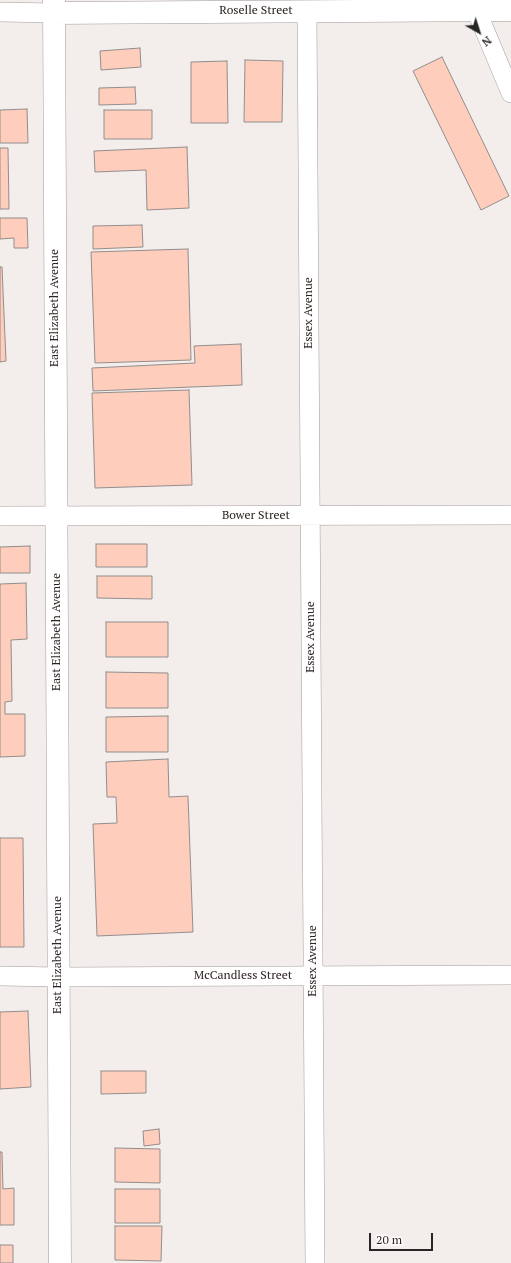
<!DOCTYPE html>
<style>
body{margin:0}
#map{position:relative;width:511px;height:1263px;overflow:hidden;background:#f3eeec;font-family:"PT Serif",serif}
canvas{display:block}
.north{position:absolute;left:459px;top:12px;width:40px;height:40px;-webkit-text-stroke:3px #fffcfb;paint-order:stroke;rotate:141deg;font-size:11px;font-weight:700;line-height:16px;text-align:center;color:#282625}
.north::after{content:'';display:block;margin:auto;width:14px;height:18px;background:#282625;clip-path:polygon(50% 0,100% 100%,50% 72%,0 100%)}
.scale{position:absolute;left:369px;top:1233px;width:64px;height:18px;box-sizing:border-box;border:2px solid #282625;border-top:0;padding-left:5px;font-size:12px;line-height:14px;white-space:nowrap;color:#282625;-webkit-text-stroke:3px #fffcfb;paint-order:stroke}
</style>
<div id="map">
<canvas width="511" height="1263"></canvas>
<div class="north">N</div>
<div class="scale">20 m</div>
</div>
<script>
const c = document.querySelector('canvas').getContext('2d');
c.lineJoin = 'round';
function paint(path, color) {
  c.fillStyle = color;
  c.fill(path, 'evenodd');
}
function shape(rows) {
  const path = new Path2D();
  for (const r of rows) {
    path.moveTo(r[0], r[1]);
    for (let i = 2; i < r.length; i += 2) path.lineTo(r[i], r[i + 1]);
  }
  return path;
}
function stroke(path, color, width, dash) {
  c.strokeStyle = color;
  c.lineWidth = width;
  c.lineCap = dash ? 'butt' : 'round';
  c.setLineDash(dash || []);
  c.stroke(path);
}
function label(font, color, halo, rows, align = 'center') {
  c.font = font + ' "PT Serif",serif';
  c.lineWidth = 3;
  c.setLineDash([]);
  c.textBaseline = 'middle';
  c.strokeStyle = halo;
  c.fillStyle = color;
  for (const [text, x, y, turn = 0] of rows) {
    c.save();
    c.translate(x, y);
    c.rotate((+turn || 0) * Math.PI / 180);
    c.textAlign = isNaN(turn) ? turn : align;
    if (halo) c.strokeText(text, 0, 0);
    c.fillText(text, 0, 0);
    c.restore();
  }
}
const building = shape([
 [140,48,141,67,101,70,100,51,140,48],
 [442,57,509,196,481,210,413,71,442,57],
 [245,60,283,61,282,122,244,122,245,60],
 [227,61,228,123,191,123,191,62,227,61],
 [135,87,136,104,99,105,99,88,135,87],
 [27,109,28,143,0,143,0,110,27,109],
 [104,110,152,110,152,139,104,139,104,110],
 [187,147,189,208,147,210,146,170,95,172,94,151,187,147],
 [0,148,8,148,9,209,0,209,0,148],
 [0,218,27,218,28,248,14,248,14,238,0,239,0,218],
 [142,225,143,247,93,249,93,226,142,225],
 [188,249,191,360,95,363,91,252,188,249],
 [0,267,2,267,6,361,0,362,0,267],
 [241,344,242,385,93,391,92,368,195,363,194,346,241,344],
 [189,390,192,485,95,488,92,393,189,390],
 [96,544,147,544,147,567,96,567,96,544],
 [30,546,30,573,0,573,0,547,30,546],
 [97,576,152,576,152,599,97,598,97,576],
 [26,583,27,639,11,640,12,701,5,702,5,714,25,714,25,756,0,757,0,584,26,583],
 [106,622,168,622,168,657,106,657,106,622],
 [106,672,168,673,168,708,106,708,106,672],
 [168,716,168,752,106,752,106,717,168,716],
 [168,759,169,797,188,796,193,932,97,936,93,824,117,823,116,797,107,797,106,762,168,759],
 [0,838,23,838,24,947,0,947,0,838],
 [28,1011,31,1087,0,1089,0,1012,28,1011],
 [101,1071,146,1071,146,1093,101,1094,101,1071],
 [159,1129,160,1144,144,1146,143,1131,159,1129],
 [115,1148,160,1149,160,1183,115,1182,115,1148],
 [0,1152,2,1152,3,1189,14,1188,14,1225,0,1225,0,1152],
 [115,1189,160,1189,160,1223,115,1223,115,1189],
 [115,1226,162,1226,161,1261,115,1260,115,1226],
 [0,1245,13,1245,13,1263,0,1263,0,1245]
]);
const street = shape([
 [472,0,511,93],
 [307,11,315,1263],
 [0,12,54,13],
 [0,516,511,515],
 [0,976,58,977,511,975]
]);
const secondary = shape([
 [54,0,60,1263],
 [54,13,511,10]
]);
const streetNames = [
 ["Roselle Street",256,11],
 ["East Elizabeth Avenue",55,308,-90],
 ["Essex Avenue",309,313,-90],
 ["Bower Street",256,516],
 ["East Elizabeth Avenue",57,632,-90],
 ["Essex Avenue",311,637,-90],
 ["East Elizabeth Avenue",58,955,-90],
 ["Essex Avenue",313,961,-90],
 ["McCandless Street",243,976]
];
paint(building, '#fecdbb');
stroke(building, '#928d8c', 1);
stroke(street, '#a09b99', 20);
stroke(secondary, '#a09b99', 23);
stroke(street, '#fff', 19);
stroke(secondary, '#fff', 22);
label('12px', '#282625', '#fffcfb', streetNames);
</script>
